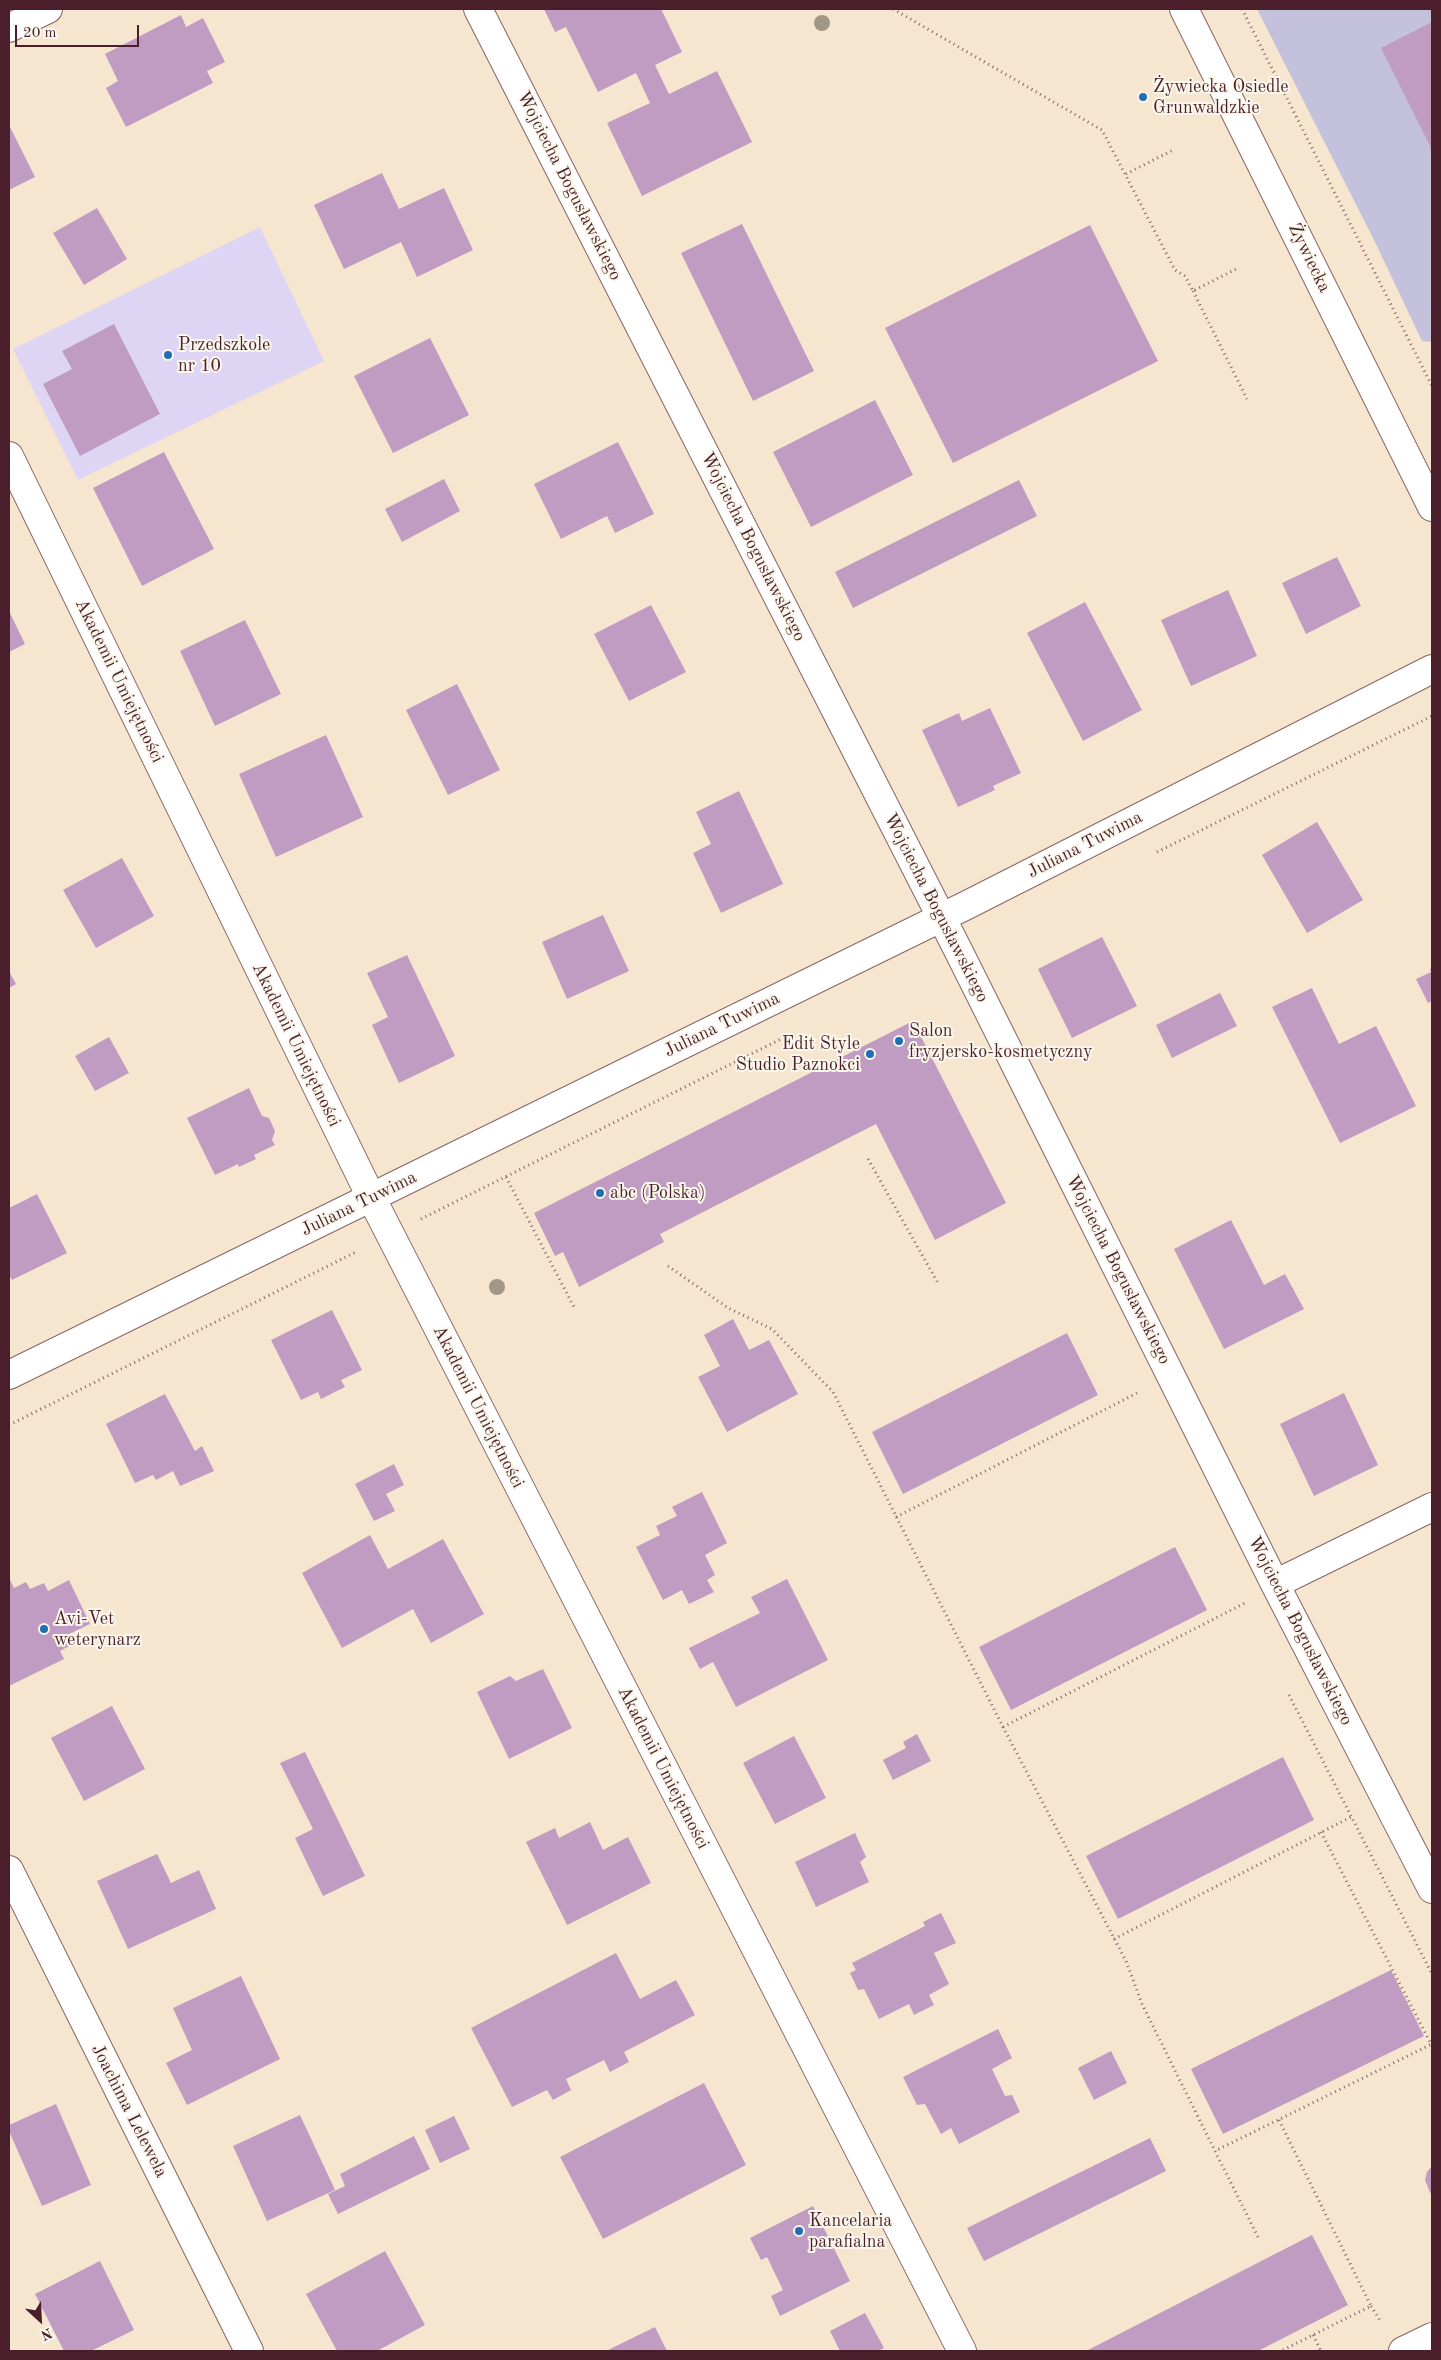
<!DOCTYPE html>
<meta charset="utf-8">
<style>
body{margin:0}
#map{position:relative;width:1441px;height:2360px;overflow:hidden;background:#f6e6cf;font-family:"Old Standard TT",serif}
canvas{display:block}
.frame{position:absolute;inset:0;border:10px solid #4a1f2b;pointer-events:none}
.north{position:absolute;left:15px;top:2295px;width:50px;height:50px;-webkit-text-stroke:4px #fbf7ec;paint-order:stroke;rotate:155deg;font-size:14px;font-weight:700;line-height:20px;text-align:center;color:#4a1f2b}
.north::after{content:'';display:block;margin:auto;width:18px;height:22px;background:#4a1f2b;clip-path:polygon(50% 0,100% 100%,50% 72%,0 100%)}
.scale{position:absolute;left:15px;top:25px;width:124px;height:22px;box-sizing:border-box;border:2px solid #4a1f2b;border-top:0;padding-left:6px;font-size:15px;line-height:18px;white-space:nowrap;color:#4a1f2b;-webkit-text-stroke:4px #fbf7ec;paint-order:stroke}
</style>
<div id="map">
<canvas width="1441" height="2360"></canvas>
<div class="frame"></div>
<div class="north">N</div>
<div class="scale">20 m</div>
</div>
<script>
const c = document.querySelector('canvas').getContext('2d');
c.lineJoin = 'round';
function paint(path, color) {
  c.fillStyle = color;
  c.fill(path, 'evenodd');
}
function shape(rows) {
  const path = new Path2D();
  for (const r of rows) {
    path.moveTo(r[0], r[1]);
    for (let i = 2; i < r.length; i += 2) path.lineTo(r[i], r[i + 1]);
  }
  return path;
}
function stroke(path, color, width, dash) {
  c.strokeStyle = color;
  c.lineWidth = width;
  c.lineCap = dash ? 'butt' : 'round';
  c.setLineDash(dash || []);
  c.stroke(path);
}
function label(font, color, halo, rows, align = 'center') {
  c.font = font + ' "Old Standard TT",serif';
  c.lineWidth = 4;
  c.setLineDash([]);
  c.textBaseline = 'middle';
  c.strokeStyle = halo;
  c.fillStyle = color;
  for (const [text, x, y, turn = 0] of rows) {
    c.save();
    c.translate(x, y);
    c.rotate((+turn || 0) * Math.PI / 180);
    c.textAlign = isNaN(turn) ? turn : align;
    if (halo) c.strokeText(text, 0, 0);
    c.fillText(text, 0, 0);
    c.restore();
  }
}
const built = shape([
 [260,227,324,361,78,480,13,349]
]);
const industrial = shape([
 [1257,9,1432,9,1432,342,1422,341,1375,242]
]);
const building = shape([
 [544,9,661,9,682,52,655,65,669,94,717,71,752,142,642,196,607,123,650,103,636,73,598,92,566,27,555,32],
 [181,15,186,27,203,18,225,62,207,71,213,83,126,127,106,88,118,81,105,54],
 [1432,22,1432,150,1381,48],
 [9,125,35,177,9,190],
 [382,173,399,209,444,188,473,250,417,277,401,242,344,269,314,205],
 [97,208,127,259,84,285,53,233],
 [742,224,814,371,753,401,681,253],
 [1090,225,1158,361,953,463,885,328],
 [114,324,160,414,80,456,43,384,72,369,62,351],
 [430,338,469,415,393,453,354,376],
 [875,400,913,475,811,527,773,452],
 [618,442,654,514,615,533,607,516,561,539,534,484],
 [164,452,214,549,142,586,93,488],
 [444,479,460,511,402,542,385,509],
 [1019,480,1037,516,853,608,835,572],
 [1337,557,1361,606,1306,634,1282,583],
 [1228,590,1257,656,1191,686,1161,620],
 [1085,602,1142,710,1083,741,1027,633],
 [651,605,686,672,629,701,594,634],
 [9,611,25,644,9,652],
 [245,620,281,694,215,726,180,651],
 [457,684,500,770,448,795,406,710],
 [990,708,1021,773,993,786,995,790,958,807,922,730,959,713,962,721],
 [326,735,363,817,276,857,239,774],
 [739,791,783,884,721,913,693,853,711,844,696,812],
 [1317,822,1363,900,1307,933,1262,855],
 [122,858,154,916,96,948,63,890],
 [603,915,629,971,567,999,542,942],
 [1102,937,1137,1006,1072,1038,1038,969],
 [407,955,455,1056,399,1083,372,1025,388,1017,367,973],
 [1432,968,1432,1001,1428,1003,1416,979,1431,972,1430,969],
 [9,971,16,984,9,988],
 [1312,988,1339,1044,1376,1026,1416,1106,1340,1143,1272,1007],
 [1220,993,1237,1026,1172,1058,1156,1025],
 [913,1021,1006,1203,935,1240,876,1124,660,1234,664,1242,579,1287,563,1252,555,1256,534,1213],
 [109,1037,129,1073,95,1091,75,1056],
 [249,1088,262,1116,269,1118,275,1131,272,1140,275,1145,254,1155,256,1159,239,1167,238,1164,215,1175,187,1118],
 [37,1194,67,1253,12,1280,9,1275,9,1208],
 [1231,1220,1264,1285,1285,1274,1304,1309,1224,1349,1174,1249],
 [332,1310,362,1370,341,1380,345,1387,321,1399,318,1392,301,1400,271,1340],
 [733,1319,749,1350,769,1340,798,1394,727,1432,698,1377,720,1366,704,1335],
 [1067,1333,1098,1395,903,1494,872,1432],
 [1344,1393,1378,1465,1314,1496,1280,1424],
 [165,1394,195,1451,202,1446,214,1471,180,1486,173,1471,156,1480,153,1475,135,1483,106,1424],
 [394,1464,404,1485,386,1494,395,1511,374,1521,355,1484],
 [702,1492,727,1543,705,1555,715,1575,707,1580,714,1592,689,1604,682,1590,663,1600,636,1547,660,1535,656,1526,677,1516,672,1507],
 [370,1535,388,1569,443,1539,484,1614,431,1643,413,1609,342,1648,302,1573],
 [1175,1547,1207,1610,1011,1710,979,1647],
 [9,1578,14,1588,26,1582,30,1589,44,1583,48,1591,69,1580,90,1624,69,1634,73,1644,60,1651,64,1659,9,1686],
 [787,1579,828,1660,736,1707,713,1662,700,1669,689,1648,760,1613,751,1597],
 [543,1669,572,1728,509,1759,477,1692,510,1676,516,1681],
 [112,1706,145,1769,84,1801,51,1738],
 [917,1734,931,1761,893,1780,883,1760,906,1748,903,1742],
 [794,1736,826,1798,775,1824,743,1763],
 [305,1752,365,1876,323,1896,295,1838,313,1829,280,1763],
 [1283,1757,1314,1820,1118,1919,1086,1856],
 [590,1822,603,1850,628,1837,651,1883,567,1925,526,1842,555,1828,559,1838],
 [855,1833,866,1857,860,1862,869,1882,816,1907,795,1862],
 [157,1854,171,1883,199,1870,216,1909,128,1949,97,1881],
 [941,1913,956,1943,934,1953,949,1984,929,1995,934,2005,914,2015,909,2004,879,2019,864,1989,858,1990,850,1973,856,1970,852,1963,925,1926,923,1922],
 [616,1953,640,1999,676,1980,695,2015,624,2052,629,2062,610,2072,604,2060,566,2079,571,2090,553,2100,547,2090,512,2107,471,2028],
 [1391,1970,1424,2036,1223,2134,1191,2069],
 [241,1976,280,2059,187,2105,166,2063,192,2050,173,2008],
 [998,2029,1012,2058,992,2069,1005,2096,1012,2095,1020,2112,959,2144,951,2128,941,2134,925,2104,917,2105,903,2077],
 [1111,2051,1127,2083,1094,2100,1078,2068],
 [704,2083,746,2165,603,2239,560,2157],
 [56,2104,91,2185,42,2206,9,2131,9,2125],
 [300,2115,335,2190,267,2221,233,2146],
 [454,2116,470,2149,440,2163,425,2130],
 [414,2136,430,2169,338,2214,328,2194,345,2186,340,2174],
 [1150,2138,1166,2171,984,2261,967,2228],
 [1432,2166,1432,2197,1425,2180,1427,2172],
 [813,2206,850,2281,780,2316,771,2296,783,2290,767,2257,761,2260,750,2238],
 [1312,2235,1348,2305,1258,2351,1086,2351],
 [385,2251,425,2325,377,2351,337,2351,306,2294],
 [100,2261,134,2330,91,2351,64,2351,35,2294],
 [865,2313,884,2348,878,2351,840,2351,830,2331],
 [655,2327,667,2351,607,2351,610,2349]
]);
const path = shape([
 [893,9,1102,130,1175,270,1185,276,1193,291,1236,269],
 [1242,9,1432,386],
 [1126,174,1175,149],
 [1193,291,1247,399],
 [1157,852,1432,716],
 [868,1159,939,1285],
 [506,1177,575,1309],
 [421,1219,789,1035],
 [668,1266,728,1308,772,1329,833,1392,1003,1727,1126,1961,1142,2004,1215,2151],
 [9,1425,358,1251],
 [896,1517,1139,1392],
 [1289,1695,1432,1974],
 [1003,1727,1245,1603],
 [1321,1832,1431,2044],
 [1114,1939,1351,1817],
 [1279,2120,1371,2306,1281,2351],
 [1258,2237,1215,2151,1432,2044],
 [1371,2306,1381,2322],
 [1313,2335,1321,2351]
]);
const minor = shape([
 [478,9,958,950,1275,1584,1432,1889],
 [9,28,48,9],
 [9,456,371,1197,962,2351],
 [9,1375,967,905,1432,669],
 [1275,1584,1432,1507],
 [9,1870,249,2351],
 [1403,2351,1432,2337]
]);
const major = shape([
 [1184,9,1432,507]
]);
const trees = [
 [822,23],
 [497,1287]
];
const markers = [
 [1143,97,5,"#1f6fb2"],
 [168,355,5,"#1f6fb2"],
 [899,1041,5,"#1f6fb2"],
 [870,1054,5,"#1f6fb2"],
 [600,1193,5,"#1f6fb2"],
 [44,1629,5,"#1f6fb2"],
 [799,2231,5,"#1f6fb2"]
];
const poiNames = [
 ["Żywiecka Osiedle",1153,87],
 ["Grunwaldzkie",1153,108],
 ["Przedszkole",178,345],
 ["nr 10",178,366],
 ["Salon",909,1031],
 ["fryzjersko-kosmetyczny",909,1052],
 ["Edit Style",860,1044,"right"],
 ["Studio Paznokci",860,1065,"right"],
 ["abc (Polska)",610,1193],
 ["Avi-Vet",54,1619],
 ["weterynarz",54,1640],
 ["Kancelaria",809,2221],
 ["parafialna",809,2242]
];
const streetNames = [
 ["Wojciecha Bogusławskiego",569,186,63],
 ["Żywiecka",1309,258,64],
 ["Wojciecha Bogusławskiego",753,547,63],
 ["Akademii Umiejętności",119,681,64],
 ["Juliana Tuwima",1085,845,-27],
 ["Wojciecha Bogusławskiego",936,908,63],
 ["Juliana Tuwima",722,1025,-26],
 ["Akademii Umiejętności",296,1045,64],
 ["Juliana Tuwima",359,1204,-26],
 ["Wojciecha Bogusławskiego",1118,1270,63],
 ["Akademii Umiejętności",478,1407,63],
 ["Wojciecha Bogusławskiego",1300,1631,63],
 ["Akademii Umiejętności",663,1768,63],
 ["Joachima Lelewela",129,2111,63]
];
paint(built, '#ded5f5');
paint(industrial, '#c3c1db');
paint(building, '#c19cc2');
stroke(minor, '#866564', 30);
stroke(major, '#866564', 30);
stroke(path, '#866564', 3, [1, 4]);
stroke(minor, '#fff', 28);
stroke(major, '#fff', 28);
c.fillStyle = '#a19787';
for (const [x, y] of trees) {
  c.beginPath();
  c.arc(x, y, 8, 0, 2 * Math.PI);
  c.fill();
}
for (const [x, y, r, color] of markers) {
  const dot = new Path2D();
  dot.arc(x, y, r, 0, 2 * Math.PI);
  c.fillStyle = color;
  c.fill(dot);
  stroke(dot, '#fbf7ec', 2);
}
label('18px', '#4a1f2b', '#fbf7ec', poiNames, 'left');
label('18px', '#4a1f2b', '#fbf7ec', streetNames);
</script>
